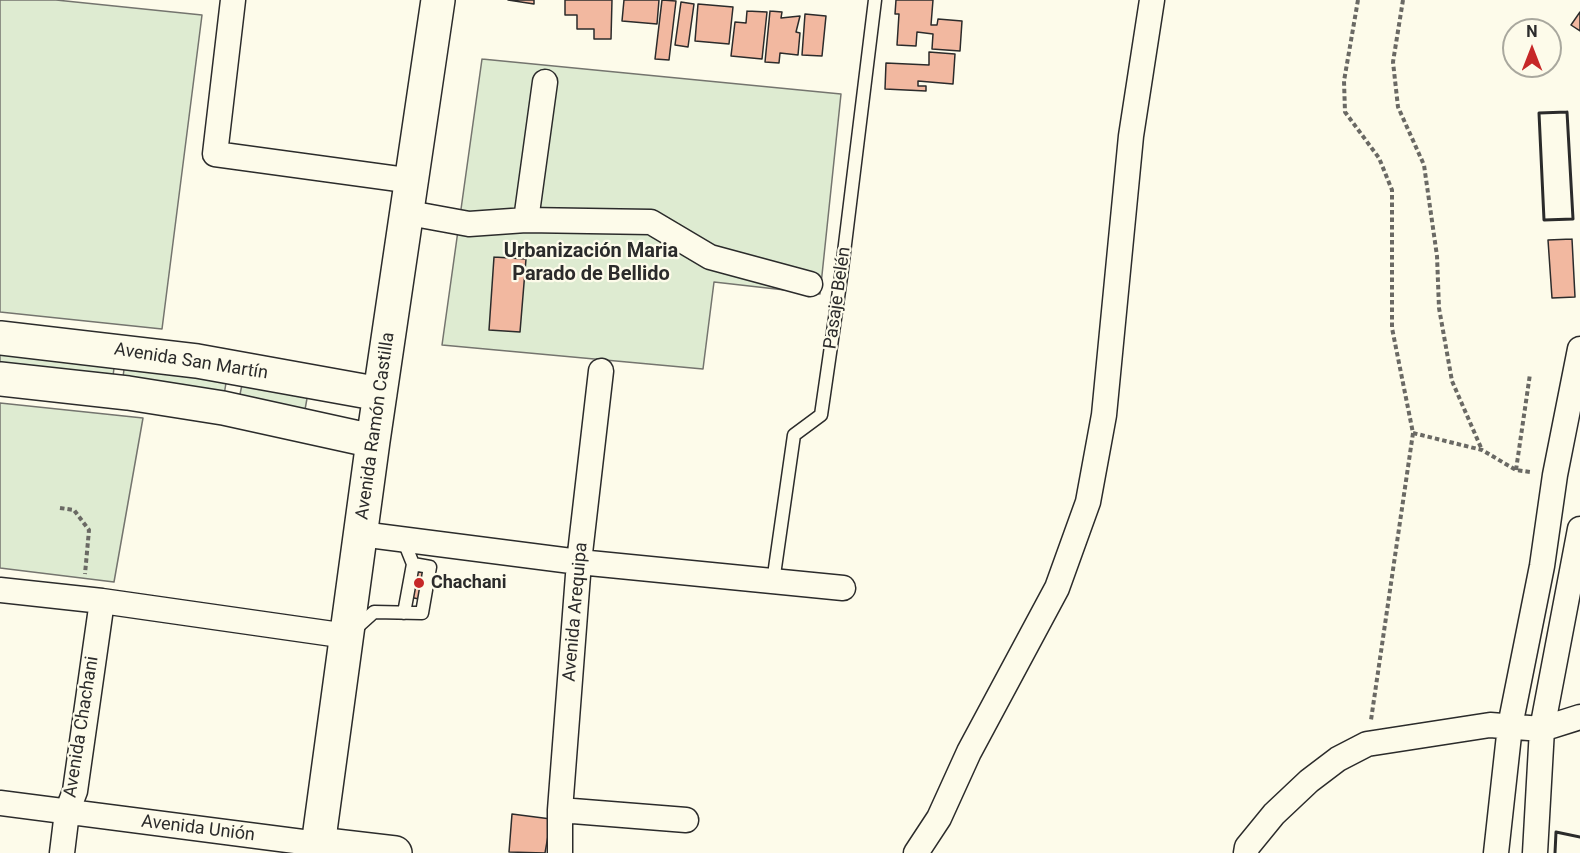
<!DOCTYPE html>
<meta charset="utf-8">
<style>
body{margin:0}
#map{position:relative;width:1580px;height:853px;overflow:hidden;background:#fdfbea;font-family:Roboto,sans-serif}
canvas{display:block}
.north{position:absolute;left:1502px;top:18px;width:60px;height:60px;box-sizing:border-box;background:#fdfbea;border:2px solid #a9a89e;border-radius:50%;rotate:0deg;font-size:16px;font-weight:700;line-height:24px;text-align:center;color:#2b2b2b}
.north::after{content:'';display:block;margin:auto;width:21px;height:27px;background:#c62828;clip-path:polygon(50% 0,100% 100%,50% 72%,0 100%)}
</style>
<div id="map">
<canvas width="1580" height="853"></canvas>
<div class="north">N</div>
</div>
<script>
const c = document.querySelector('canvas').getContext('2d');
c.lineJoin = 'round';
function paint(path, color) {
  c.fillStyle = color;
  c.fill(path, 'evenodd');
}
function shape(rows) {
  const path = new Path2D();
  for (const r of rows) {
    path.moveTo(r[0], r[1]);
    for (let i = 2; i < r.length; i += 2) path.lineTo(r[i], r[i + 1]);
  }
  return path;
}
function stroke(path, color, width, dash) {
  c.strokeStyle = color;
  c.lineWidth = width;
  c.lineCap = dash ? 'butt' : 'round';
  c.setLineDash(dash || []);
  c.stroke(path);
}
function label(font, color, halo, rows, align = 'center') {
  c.font = font + ' Roboto,sans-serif';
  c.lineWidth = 4.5;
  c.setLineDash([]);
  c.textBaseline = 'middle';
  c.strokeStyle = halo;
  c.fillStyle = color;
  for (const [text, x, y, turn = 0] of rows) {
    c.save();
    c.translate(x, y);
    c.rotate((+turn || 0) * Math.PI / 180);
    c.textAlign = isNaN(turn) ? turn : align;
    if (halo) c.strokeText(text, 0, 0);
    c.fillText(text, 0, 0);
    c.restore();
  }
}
const green = shape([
 [0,0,56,0,202,15,162,329,0,312,0,0],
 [482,59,841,94,820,294,714,282,703,369,442,345,482,59],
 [0,348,115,360,113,376,0,364,0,348],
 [125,362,227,377,224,395,123,377,125,362],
 [243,380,308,393,304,415,239,399,243,380],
 [0,403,143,418,114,582,0,568,0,403]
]);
const building = shape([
 [508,0,534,0,534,4,508,0],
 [565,0,612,0,611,39,594,39,594,29,577,29,577,15,565,15,565,0],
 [624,0,659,0,657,24,622,21,624,0],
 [662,0,676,1,669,60,655,59,662,0],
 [896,0,933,0,931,25,937,25,938,19,962,21,960,51,932,49,933,34,917,32,916,46,897,45,899,14,895,14,896,0],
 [681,2,694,4,688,47,675,45,681,2],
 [698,4,733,7,729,44,695,41,698,4],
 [747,11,767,12,762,59,731,56,735,22,746,23,747,11],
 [770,11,782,12,781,18,800,16,796,32,800,33,798,55,780,53,779,63,765,62,770,11],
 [1580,12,1580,31,1571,25,1580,12],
 [805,14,826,16,822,56,802,55,805,14],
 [929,52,955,54,953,84,918,81,918,86,926,86,926,91,885,89,886,63,929,65,929,52],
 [1572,239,1575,297,1552,298,1548,240,1572,239],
 [494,257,526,259,520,332,489,330,494,257],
 [410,566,434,570,429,601,404,596,410,566],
 [512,814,551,819,545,853,509,852,512,814]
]);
const path = shape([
 [1358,0,1344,81,1345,112,1379,158,1392,190,1392,328,1413,433,1371,720],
 [1403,0,1393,62,1398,107,1424,165,1437,256,1439,308,1452,381,1482,450],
 [1413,433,1482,450,1516,470,1530,472],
 [1516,470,1530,374],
 [60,508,74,510,89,530,85,574]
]);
const service = shape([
 [773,582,794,435,821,415,841,277,875,0],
 [404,613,413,564],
 [354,630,374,612,422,613,430,567,413,564,403,539]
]);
const minor = shape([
 [233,0,215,154,413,181],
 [409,213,469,224,526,220,651,222,710,257,810,284],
 [526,220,545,82],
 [361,534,579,562,843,588],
 [0,590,102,601,347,636],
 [0,803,318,844],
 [560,810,686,820],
 [62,853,67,812,75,791,102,601],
 [560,853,560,810,579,562,601,371],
 [916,853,939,818,969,752,1057,588,1088,502,1104,415,1131,136,1152,0],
 [1246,853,1247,847,1274,814,1309,781,1338,759,1367,744,1490,725,1542,729,1580,717],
 [1496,853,1510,726,1542,566,1555,475,1580,349],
 [1535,853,1542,729,1580,529]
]);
const secondary = shape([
 [0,338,197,361,380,394],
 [0,379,128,393,223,408,373,441],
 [318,844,395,853],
 [317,853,373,441,438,0]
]);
const wall = shape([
 [1567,112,1573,219,1544,220,1539,113,1567,112],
 [1555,853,1556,832,1580,837]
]);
const markers = [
 [419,583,6,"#c62828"]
];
const streetNames = [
 ["Pasaje Belén",838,298,-82],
 ["Avenida San Martín",191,362,9],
 ["Avenida Ramón Castilla",376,426,-82],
 ["Avenida Arequipa",576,612,-85],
 ["Avenida Chachani",82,727,-81],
 ["Avenida Unión",198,829,7]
];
const poiNames = [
 ["Chachani",431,583]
];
const neighbourhoodNames = [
 ["Urbanización Maria",591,252],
 ["Parado de Bellido",591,275]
];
paint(green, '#deebd1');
stroke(green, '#74746e', 1.5);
paint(building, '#f2b8a0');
stroke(building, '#2b2b2b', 1.5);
stroke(service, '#2b2b2b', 15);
stroke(minor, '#2b2b2b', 27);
stroke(secondary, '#2b2b2b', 36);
stroke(path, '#6a6964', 4, [4.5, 3]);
stroke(service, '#fdfbea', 12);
stroke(minor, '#fdfbea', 24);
stroke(secondary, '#fdfbea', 33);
stroke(wall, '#2b2b2b', 3);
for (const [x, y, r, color] of markers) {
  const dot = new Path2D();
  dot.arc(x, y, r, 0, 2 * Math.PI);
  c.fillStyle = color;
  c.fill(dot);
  stroke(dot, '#fdfbea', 2);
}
label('18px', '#2b2b2b', '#fdfbea', streetNames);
label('bold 18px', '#2b2b2b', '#fdfbea', poiNames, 'left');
label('bold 20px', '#2b2b2b', '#fdfbea', neighbourhoodNames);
</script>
